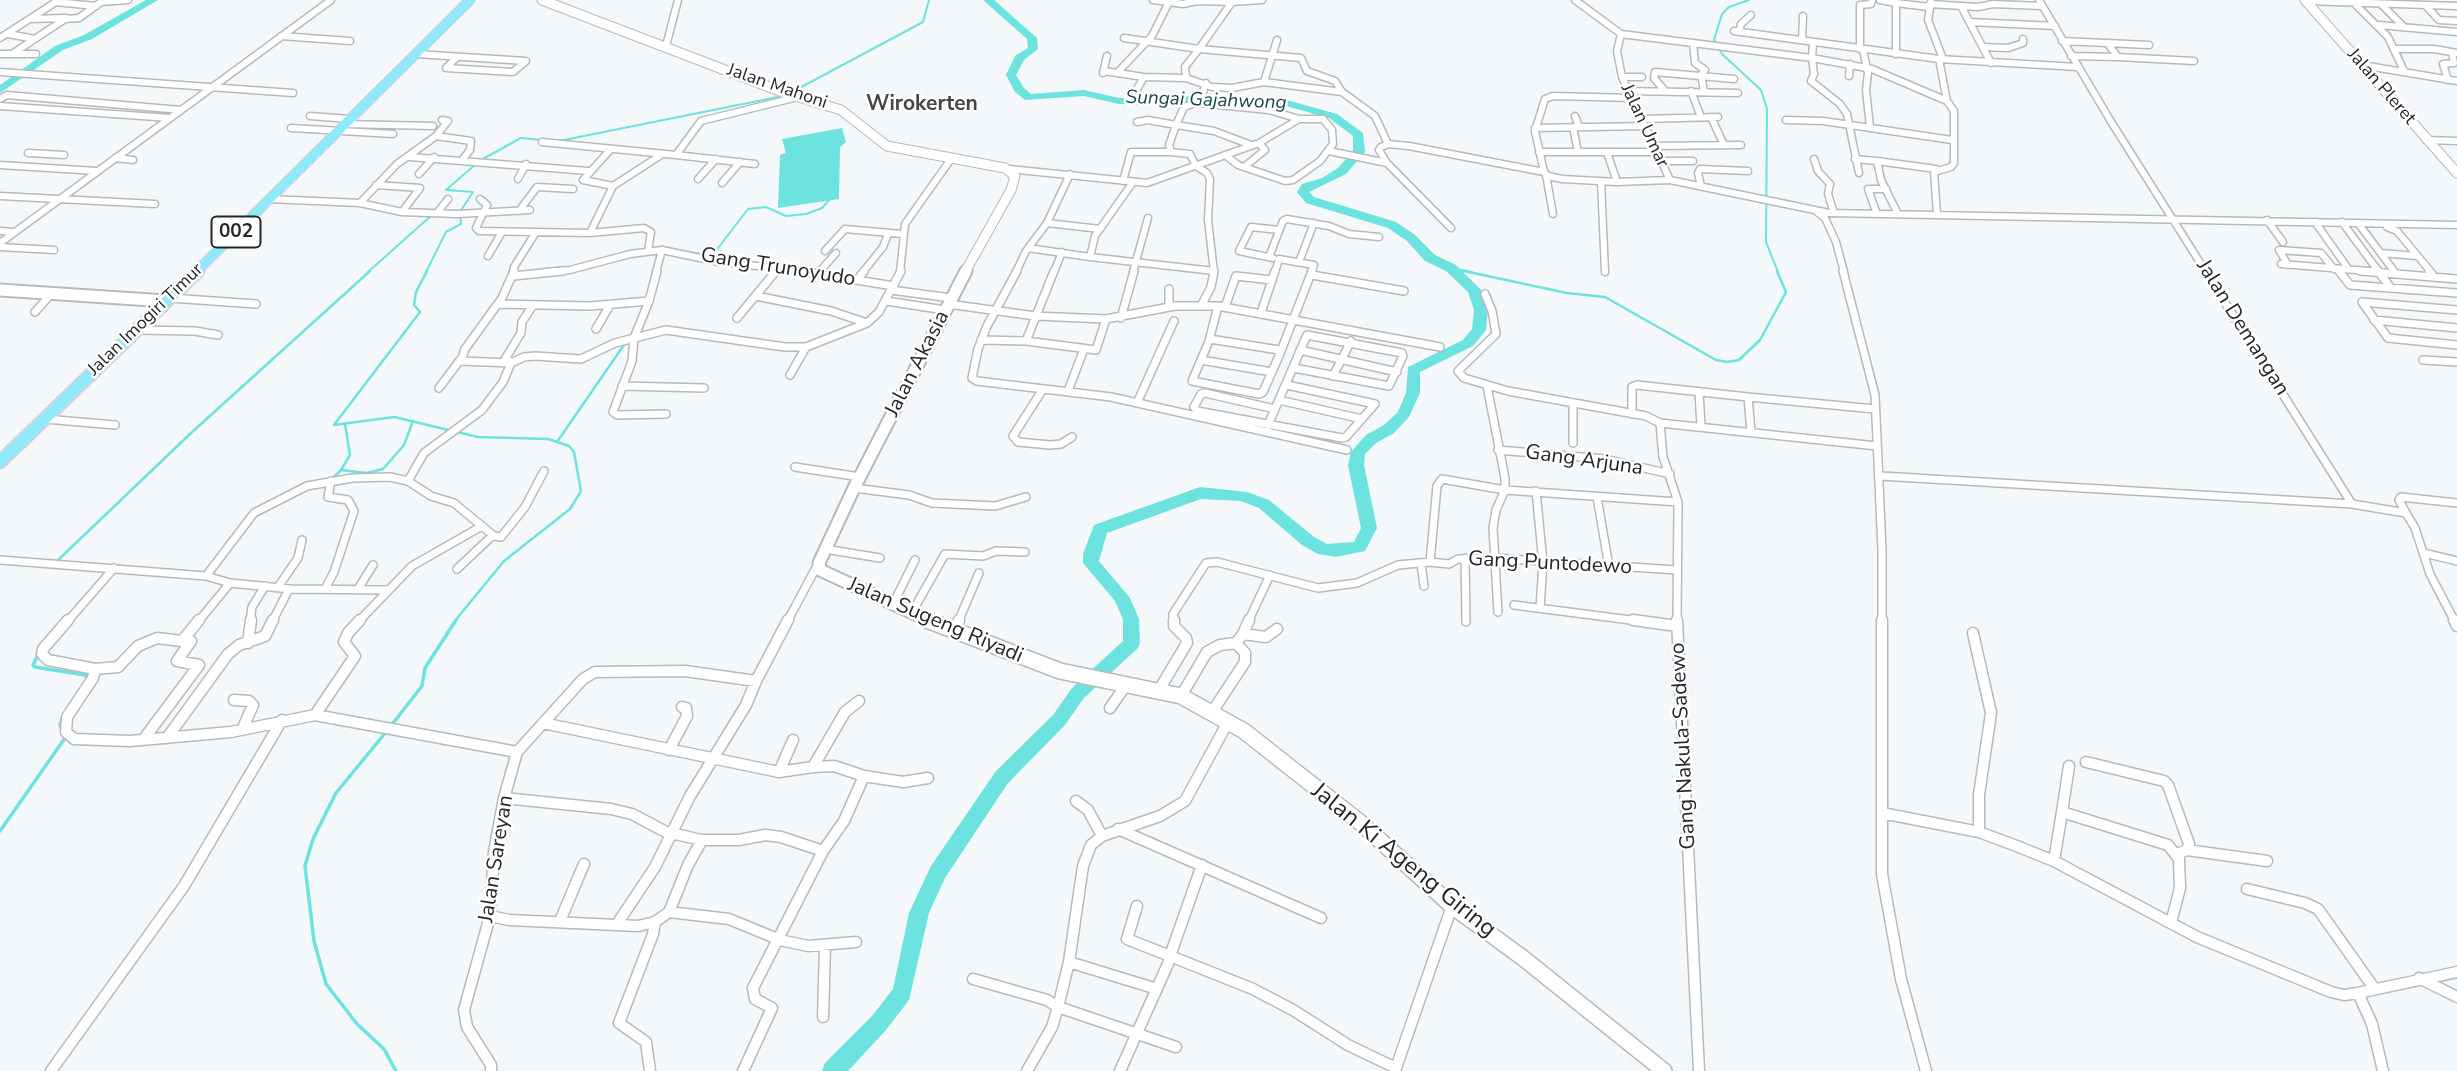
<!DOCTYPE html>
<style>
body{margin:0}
canvas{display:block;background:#f5f8fb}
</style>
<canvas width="2457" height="1071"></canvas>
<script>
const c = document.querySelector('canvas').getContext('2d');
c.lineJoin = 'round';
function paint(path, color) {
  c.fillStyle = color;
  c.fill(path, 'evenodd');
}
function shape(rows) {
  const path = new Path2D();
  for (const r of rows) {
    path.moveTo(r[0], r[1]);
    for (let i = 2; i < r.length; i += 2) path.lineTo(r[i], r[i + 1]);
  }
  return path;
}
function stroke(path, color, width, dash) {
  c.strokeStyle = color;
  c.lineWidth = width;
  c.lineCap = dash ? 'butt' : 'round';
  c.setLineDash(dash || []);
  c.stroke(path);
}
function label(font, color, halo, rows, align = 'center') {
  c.font = font + ' "Nunito Sans",sans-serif';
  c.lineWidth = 5;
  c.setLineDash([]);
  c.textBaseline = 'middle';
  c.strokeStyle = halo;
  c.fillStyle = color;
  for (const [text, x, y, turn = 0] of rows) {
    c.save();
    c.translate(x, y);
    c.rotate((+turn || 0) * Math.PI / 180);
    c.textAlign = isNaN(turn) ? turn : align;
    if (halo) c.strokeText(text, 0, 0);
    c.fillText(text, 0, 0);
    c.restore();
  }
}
const water = shape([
 [842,128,846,142,840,147,839,199,778,208,780,155,786,153,782,139]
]);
const streamFar2 = shape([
 [1749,0,1729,7,1722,14,1714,40,1722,54,1761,90,1767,109,1766,242,1778,272],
 [792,92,923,22,929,0],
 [559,141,783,96],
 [481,160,521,138,542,140],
 [667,250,668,248,712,256,748,209,766,207,786,216,806,214,822,208,830,199],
 [1451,268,1472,272],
 [368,272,433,214],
 [426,272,446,232,461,224,460,212,473,192,446,190,476,164]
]);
const streamFar1 = shape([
 [427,271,416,292,414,305,420,312,334,425,394,417,478,437,548,439,569,446,574,452,581,491,570,509,504,561,454,622],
 [1464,271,1567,293,1605,297,1716,360,1727,362,1739,360,1760,340,1786,292,1777,271],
 [557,442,626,342],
 [341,470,350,455,345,424],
 [332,479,341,470,367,473,383,469,404,445,413,421],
 [55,563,191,433,370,271]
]);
const stream = shape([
 [38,655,33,665,35,667,85,675,88,679],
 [390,727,422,686,425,668,456,620],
 [386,732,336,793,313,839,305,866,314,941,326,984,357,1024,384,1049,396,1071],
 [0,831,65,738,60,725,62,720]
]);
const river = shape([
 [146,0,158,0,92,39,63,50,0,93,0,85,55,46,84,35,146,0],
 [983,0,994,0,1037,38,1038,49,1024,60,1016,75,1024,88,1031,94,1084,90,1119,98,1147,99,1204,95,1287,100,1337,114,1363,133,1365,152,1346,174,1309,192,1314,197,1396,222,1415,235,1435,255,1456,265,1481,290,1488,310,1486,330,1473,346,1420,372,1420,393,1409,417,1394,433,1376,443,1365,454,1364,465,1377,528,1365,551,1336,557,1318,554,1302,545,1259,508,1241,501,1201,499,1107,533,1099,561,1130,598,1139,619,1140,643,1138,648,1084,698,1065,725,1008,783,945,878,929,913,909,1000,886,1030,848,1071,822,1071,825,1063,872,1016,893,989,909,913,931,866,996,771,1053,715,1072,688,1123,641,1123,619,1115,601,1083,563,1083,554,1094,525,1200,487,1247,492,1269,500,1314,537,1327,544,1354,542,1361,528,1348,465,1351,452,1366,435,1384,425,1398,412,1406,393,1408,367,1463,340,1472,329,1474,310,1468,292,1446,271,1425,261,1407,241,1388,228,1306,203,1297,192,1302,184,1322,178,1338,168,1353,151,1353,136,1329,118,1286,106,1204,101,1147,105,1119,104,1084,96,1025,100,1015,92,1006,75,1015,56,1028,48,1027,39,983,0]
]);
const streetFar2 = shape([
 [1153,0,1183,4,1197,1,1232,2],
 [1575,0,1621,34,1617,51,1622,77,1670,180,1829,213,2457,225],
 [1880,0,1896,3],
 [2039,0,2110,120,2206,272],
 [2306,1,2457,6],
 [55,2,96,6],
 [1931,2,1928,20,1943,59],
 [1930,4,1978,7,1993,4,2042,6],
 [2355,4,2388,37,2404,71],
 [2381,4,2404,27],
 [1961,6,1991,63],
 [2426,6,2439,20,2457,21],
 [31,19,66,18],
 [1970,22,2055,26],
 [2379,25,2457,32],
 [1734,31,1939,59,1947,101,1954,111,1954,163,1951,167,1934,172,1937,214],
 [1739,32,1741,24,1751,15],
 [8,34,35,39],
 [1621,34,1812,58,1813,42],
 [281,36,350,41],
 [0,38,59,0],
 [1124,38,1199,49,1232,2,1262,0],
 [1802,40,1803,16],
 [2062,41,2149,45],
 [1693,43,1695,63,1705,70,1701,75,1704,91],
 [2107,43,2118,57,2194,61],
 [666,46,678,0],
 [1983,47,2008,48,2023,43,2023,39],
 [1199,49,1301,58,1307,71,1335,81,1342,92,1264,82,1232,88,1212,87,1186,78,1185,67,1199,49],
 [1860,49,1860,5,1871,4,1872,0],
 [2396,49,2434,49,2457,53],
 [1863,50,1868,73,1866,90,1870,127],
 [0,54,36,54],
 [12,54,65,19,79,18,101,2,128,0],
 [416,54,526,61,513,72,446,68,457,57],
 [1896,54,1896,3,1929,7],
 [2071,56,2118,57],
 [1939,59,2078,67],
 [2362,65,2457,81],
 [1104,71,1144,77],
 [0,72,293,93],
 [1118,72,1152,36,1169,2],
 [1103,73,1107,56],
 [1849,76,1850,64],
 [1622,77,1642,77],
 [2448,80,2443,64,2454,63,2452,52],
 [1264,82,1277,40],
 [1206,83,1200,101,1184,107,1176,125,1214,131,1251,145],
 [1137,89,1144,77,1186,78],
 [1628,91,1738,93],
 [1665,91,1654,78,1655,72,1734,79],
 [1691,91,1701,117],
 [1342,92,1375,116,1388,144],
 [1632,98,1553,96,1545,99,1535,131,1544,172,1548,176,1562,179,1617,182,1670,180],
 [0,99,7,95,181,110],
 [0,106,170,118],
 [310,116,350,119],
 [1575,116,1579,127],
 [1711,117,1724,145],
 [1642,119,1718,117],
 [1786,120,1823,121,1952,140],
 [344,124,433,126],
 [1573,127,1578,152],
 [291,128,393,134],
 [1535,128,1645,126],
 [436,136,448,121,442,120],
 [2426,140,2457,141],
 [542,142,676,155],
 [1653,146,1741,145],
 [611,149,583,180,613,186],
 [1329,151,1387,163],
 [1171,152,1190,154,1196,166,1207,173,1210,179,1208,220,1214,272],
 [1539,152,1656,152],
 [1607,152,1617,182],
 [28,153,64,155],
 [1225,155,1238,165,1285,181,1293,180,1320,161,1333,144,1332,130,1323,119,1299,119],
 [410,157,588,171],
 [115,158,133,160],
 [1814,159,1818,171,1830,184,1828,194,1834,213],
 [1855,159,1877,161],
 [1660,161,1693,161],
 [755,164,676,155,701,121,798,97],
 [0,165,97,171],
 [1244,167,1265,150,1259,143],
 [1009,169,1147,183,1259,143,1299,119,1269,110,1198,103],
 [1859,173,1847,114,1840,104,1811,81,1814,74,1812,58,1872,69,1947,101],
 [419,174,434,157],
 [1546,175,1553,214],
 [518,179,526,164],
 [698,179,716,159],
 [1123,181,1131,152,1171,152,1169,145,1176,125,1148,120,1137,122],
 [1601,181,1605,272],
 [1133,182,1095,236,1090,257,1214,271],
 [722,183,740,162],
 [376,185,420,188,402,212],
 [1701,186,1698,173,1700,169,1748,171],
 [0,196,155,204],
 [269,199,360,203,402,212,457,214,530,210],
 [480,199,487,205,476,228,479,231,590,233,644,228,651,232,648,251],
 [360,203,397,164,436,136,471,141,470,150,462,160],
 [519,211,537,187,573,189],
 [1817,212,1825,218,1836,242,1844,272],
 [437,213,448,199],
 [1877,214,1868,189,1886,189],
 [1898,214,1881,180,1877,161,1936,169],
 [2267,220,2283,242],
 [2315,222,2347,267],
 [2342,222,2379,272],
 [1047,223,1070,174],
 [2358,223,2394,271],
 [2387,227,2397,231,2431,272],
 [1451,228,1387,163,1379,150,1381,147,1388,144,1409,146,1544,172],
 [0,231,14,232],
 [590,233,613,186,661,155],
 [0,243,331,0],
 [0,247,54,250],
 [1028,248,1090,257],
 [662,250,719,262,813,272],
 [825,251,845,229,902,234],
 [2381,253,2417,256],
 [488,256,502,232],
 [1269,257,1283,221,1287,219,1329,226,1349,234,1379,237],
 [1273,258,1239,251,1251,227,1279,230],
 [1299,262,1314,223],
 [2281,264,2381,272],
 [2288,265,2279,250,2321,253,2334,269],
 [2338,269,2341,272],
 [513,272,514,267,536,232],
 [546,272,570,270,630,254,662,250,656,272],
 [774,272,777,269],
 [819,272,836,253],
 [863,272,883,247,888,234],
 [900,272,905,224,951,159],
 [1016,272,1026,251,1047,223,1100,229],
 [1054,272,1062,252],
 [1133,272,1148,218],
 [1275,272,1279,259,1314,265,1311,272]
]);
const streetFar1 = shape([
 [514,271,502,298,465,349,461,361,511,363,524,357,535,356,581,359,615,343,666,330,785,347,806,347,867,323,879,312,901,271],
 [657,271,649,301,634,338,632,361,613,412,617,415,666,414],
 [799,271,894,286],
 [1017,271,987,326,978,349,972,378,977,381,1111,397,1347,450],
 [1054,271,1026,341,1096,350,1106,319],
 [1843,271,1875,395,1882,550,1882,622],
 [2205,271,2352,504,2406,513,2415,528,2430,574,2455,622],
 [2339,271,2350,285,2457,293],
 [2360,271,2457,279],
 [2378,271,2391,288],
 [2429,271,2432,274],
 [818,274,821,271],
 [1312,275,1404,291],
 [513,276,563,271],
 [857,280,864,271],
 [1169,289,1169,307],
 [891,290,951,298],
 [1485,294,1492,311,1496,334,1458,371,1464,378,1508,391,1646,416,1660,423,1877,446],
 [756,296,831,311,867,323],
 [170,298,256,304],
 [886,301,945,310],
 [2362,302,2388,338,2457,345],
 [2362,302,2457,310],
 [498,304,590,306,649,301],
 [948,304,1035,316,1106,319,1175,306,1218,306,1440,347],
 [1201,306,1211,287,1214,271],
 [1218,306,1209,341,1192,381,1259,394,1263,392,1279,356,1312,271],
 [1225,307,1236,276,1272,280],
 [35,312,52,293],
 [1261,313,1275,271],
 [737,318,776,271],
 [1121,318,1134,271],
 [2374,320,2457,328],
 [596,329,610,305],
 [138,330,195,331,218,335],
 [1210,339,1279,350],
 [981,340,1026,341],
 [1300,350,1397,372],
 [1201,360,1272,372],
 [2423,360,2457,362],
 [512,362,505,359,521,333,522,322,533,305],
 [790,375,806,347],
 [1333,376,1351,341],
 [622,386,704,388],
 [1487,386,1505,478,1505,490,1496,510,1493,528,1498,612],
 [439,388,460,360],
 [1043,389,1013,436,1018,442,1050,445,1061,444,1072,437],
 [1068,391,1084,349],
 [1699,392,1701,426],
 [1279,400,1362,419],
 [1137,403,1174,321],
 [1573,403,1573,443],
 [1275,409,1205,393,1201,394,1194,407,1197,411,1342,438,1346,437,1375,404,1287,385],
 [1632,414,1632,387,1637,385,1748,397],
 [45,419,115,425],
 [1660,423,1663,457,1678,502,1677,622],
 [1268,425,1307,335,1402,353,1403,356,1389,386,1294,368],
 [1751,432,1748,397,1875,409],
 [1498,450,1605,459,1670,474],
 [795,467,860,477],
 [1881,476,2352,504],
 [408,481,424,453,482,410,503,382,511,363],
 [854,488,909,495,932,503,995,506,1026,497],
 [1536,491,1543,563,1540,608],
 [1597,497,1609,567],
 [2406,513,2399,500,2401,497,2457,503],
 [825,549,880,558],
 [2424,553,2457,561],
 [1465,558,1466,622],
 [0,560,206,576,254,513,307,486,352,478,390,477,408,481,431,496,454,503,494,536,501,537,525,507,544,471],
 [1421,563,1424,586],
 [457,569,493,535],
 [1676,570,1495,558,1458,559,1449,564,1430,562,1437,486,1442,479,1505,490,1678,502],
 [230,583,291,589,389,590],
 [278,587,298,558,302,540],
 [325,589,334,572,354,511,348,500,328,497,331,481],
 [358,589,373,565],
 [1514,605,1646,622],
 [892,606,915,560],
 [911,614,945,554,983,556,996,551,1025,552],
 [67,622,114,568],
 [198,622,230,583,206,576],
 [250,622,252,607,265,586],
 [272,622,289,589],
 [358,622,412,566,482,526],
 [787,622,818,564],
 [958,622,979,573],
 [1174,622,1173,614,1206,563,1217,562,1318,588,1357,583,1398,565,1430,562],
 [1248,622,1270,575]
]);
const street = shape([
 [68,620,43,649,42,654,48,660,95,669,93,678,67,717,66,732,74,739,130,741,231,732,315,715,517,752],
 [1633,620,1677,626],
 [1677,620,1699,1071],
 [1882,620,1882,874,1901,979,1926,1071],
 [2454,620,2457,626],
 [954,632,959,620],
 [1973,633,1991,713,1979,795,1979,832],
 [1243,634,1249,620],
 [248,643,251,620],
 [95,669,118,667,138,646,157,638,182,641,199,620],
 [1159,690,1187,643,1186,638,1174,626,1174,620],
 [1181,696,1207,652,1220,645,1236,643,1243,634,1266,637,1277,629],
 [234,700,249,701,253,705,242,730],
 [1110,708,1126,685],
 [1212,712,1245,662,1245,653,1236,643],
 [315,715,355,656,344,642,348,633,360,620],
 [543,723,779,772,813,767,845,712,859,701],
 [167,738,228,654,239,645,265,636,273,620],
 [143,740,199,665,177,661,191,641,182,641],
 [669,750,687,716,686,708,682,707],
 [2086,762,2164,781,2168,785,2189,844,2187,850,2177,854],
 [813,767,834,766,864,776,844,821,823,851],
 [779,772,793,740],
 [864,776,903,782,928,778],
 [504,798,611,809,632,814,666,832,702,840,739,840,765,835,781,837,823,851,753,988,755,999,772,1008,743,1071],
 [1076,801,1088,810,1102,836],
 [2062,812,2069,766],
 [1882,813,1979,832,2014,845,2054,861,2197,937,2331,992,2344,995,2358,993,2457,972],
 [1118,829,1321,918],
 [2187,850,2267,861],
 [2054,861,2062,812,2168,845,2179,859,2180,888,2171,923],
 [1202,865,1170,956,1253,989,1293,1010,1348,1045,1396,1068,1452,906],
 [2247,889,2305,903,2318,909,2374,988],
 [1137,906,1127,939,1170,956],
 [669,912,688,865,702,840],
 [490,916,509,920,638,926,655,922,669,912,729,919,780,940,808,946,856,942],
 [560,921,584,864],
 [617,924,655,867,690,796,746,705,756,681],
 [1069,962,1157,989],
 [2419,978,2457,997],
 [973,979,1047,1000,1058,1007,1176,1047],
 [2358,993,2372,1024,2383,1071],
 [823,1017,825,946],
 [51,1071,184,886,282,720],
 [491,1071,491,1065,467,1027,464,1010,490,916,494,852,504,798,517,752,583,679,595,672,685,671,756,681,788,620],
 [650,1071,646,1042,619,1023,653,934,655,922],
 [1027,1071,1052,1027,1058,1007,1069,962,1083,866,1091,845,1102,836,1160,816,1185,801,1228,722],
 [1120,1071,1171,957]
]);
const secondaryFar2 = shape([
 [542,0,785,93],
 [2305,0,2457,173],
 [792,95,841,110,887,146,1005,168,1015,176,1011,190,965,272]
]);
const secondaryFar1 = shape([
 [0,290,166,301],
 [932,622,820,570,819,563,854,488,966,271]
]);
const secondary = shape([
 [927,620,1060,671,1181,696,1244,731,1362,824,1452,906,1523,958,1664,1071]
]);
const primaryFar1 = shape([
 [196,272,470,0]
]);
const primary = shape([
 [0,462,198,271]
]);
const farStreetnames = [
 ["Jalan Mahoni",777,87,19],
 ["Jalan Pleret",2381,87,49],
 ["Jalan Umar",1644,126,65],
 ["Jalan Imogiri Timur",146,320,-44]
];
const farWaternames = [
 ["Sungai Gajahwong",1206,101,2]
];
const shields = [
 [236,232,49]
];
const shieldNames = [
 ["002",236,232]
];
const farQuarternames = [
 ["Wirokerten",922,105]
];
const streetNames = [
 ["Gang Trunoyudo",778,268,9],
 ["Jalan Demangan",2242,328,58],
 ["Jalan Akasia",918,364,-63],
 ["Gang Arjuna",1584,461,8],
 ["Gang Puntodewo",1550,564,3],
 ["Jalan Sugeng Riyadi",935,621,23],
 ["Gang Nakula-Sadewo",1684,746,-93],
 ["Jalan Sareyan",497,859,-81]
];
const nearStreetnames = [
 ["Jalan Ki Ageng Giring",1403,861,39]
];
paint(water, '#6ce3de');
stroke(streamFar2, '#6ce3de', 2);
stroke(streamFar1, '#6ce3de', 2.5);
stroke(stream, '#6ce3de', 3.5);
paint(river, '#6ce3de');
stroke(streetFar2, '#b7babc', 9);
stroke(streetFar1, '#b7babc', 10);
stroke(street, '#b7babc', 13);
stroke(secondaryFar2, '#b7babc', 11);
stroke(secondaryFar1, '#b7babc', 15);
stroke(secondary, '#b7babc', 18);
stroke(primaryFar1, '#d3d4d4', 11);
stroke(primary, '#d3d4d4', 15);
stroke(streetFar2, '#fff', 6);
stroke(streetFar1, '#fff', 7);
stroke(street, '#fff', 10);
stroke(secondaryFar2, '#fff', 9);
stroke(secondaryFar1, '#fff', 11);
stroke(secondary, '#fff', 15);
stroke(primaryFar1, '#91e9fe', 9);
stroke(primary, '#91e9fe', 11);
label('18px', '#242627', '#fff', farStreetnames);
label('italic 19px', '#124846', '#fff', farWaternames);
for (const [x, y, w] of shields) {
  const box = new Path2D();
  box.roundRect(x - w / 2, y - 15.5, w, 31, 5);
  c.fillStyle = '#fff';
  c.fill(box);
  stroke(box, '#242627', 2);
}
label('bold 19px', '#242627', null, shieldNames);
label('bold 21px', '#444648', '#fff', farQuarternames);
label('21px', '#242627', '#fff', streetNames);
label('24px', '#242627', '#fff', nearStreetnames);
</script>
